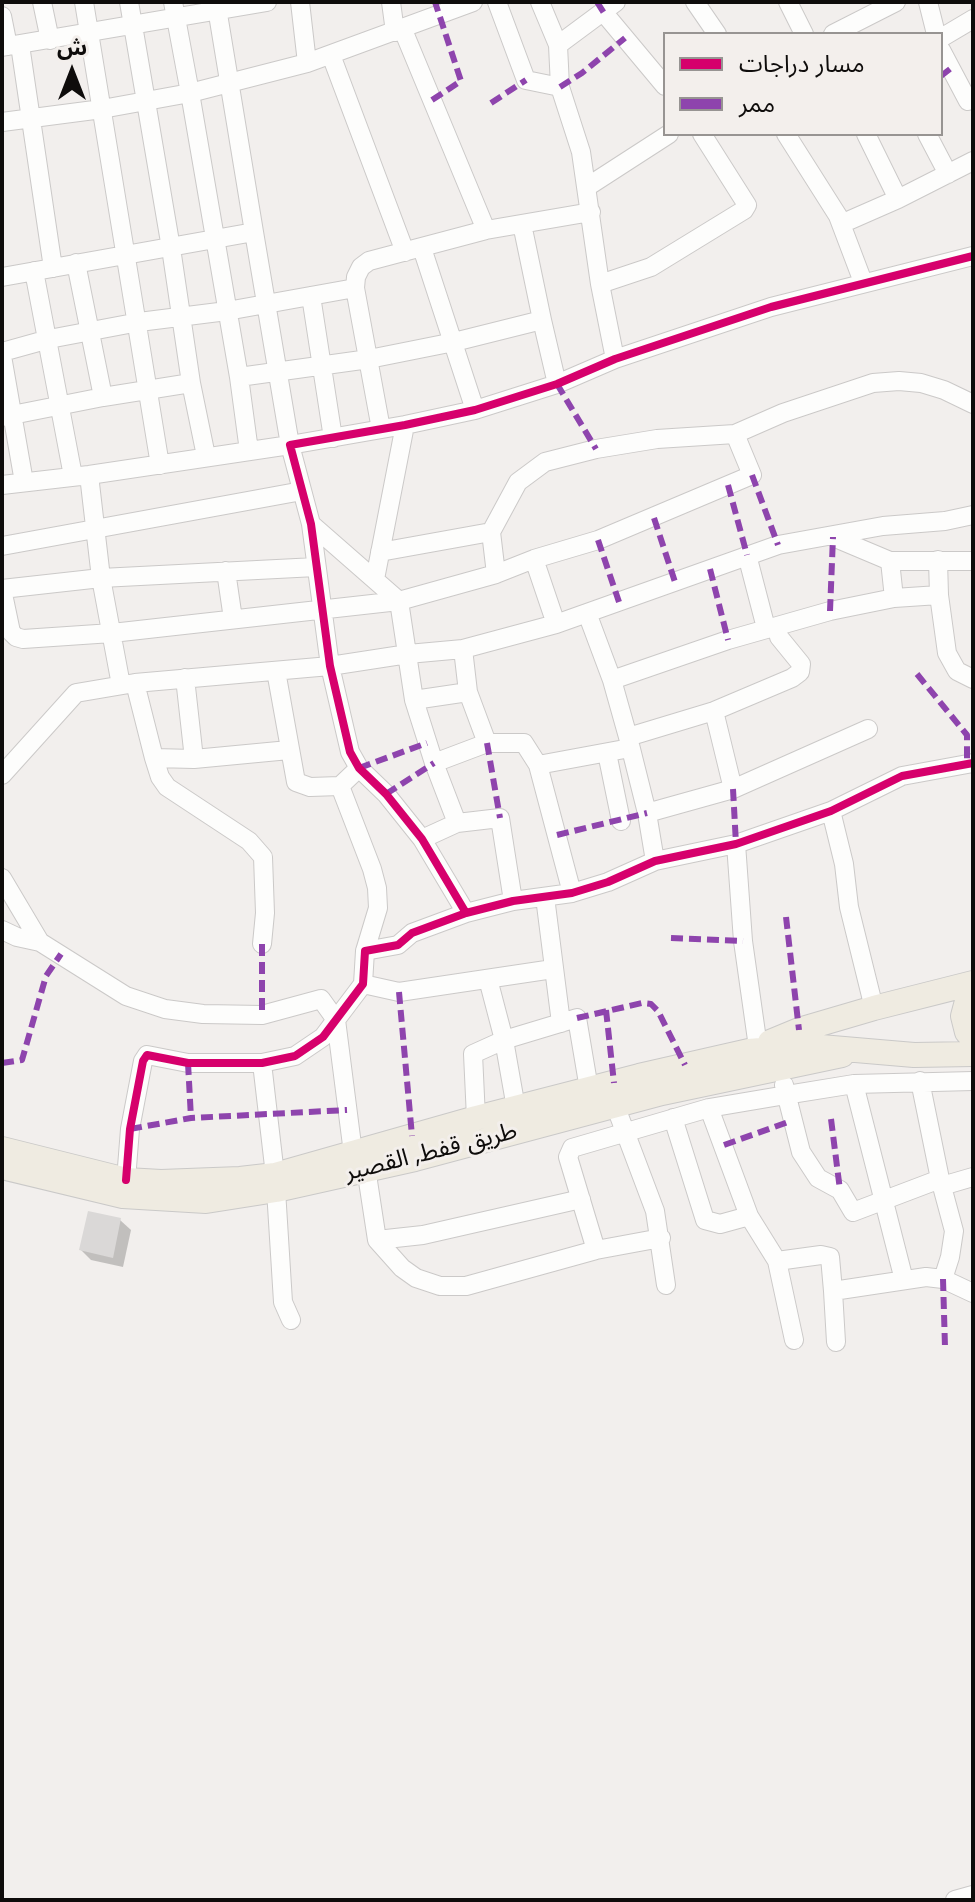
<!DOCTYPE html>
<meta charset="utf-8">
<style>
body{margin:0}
#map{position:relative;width:975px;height:1902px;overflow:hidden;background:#f2efed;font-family:Poppins,"Noto Sans Arabic",sans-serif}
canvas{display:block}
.frame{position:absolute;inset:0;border:4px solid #0e0c0b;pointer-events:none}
.legend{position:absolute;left:663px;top:32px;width:280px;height:104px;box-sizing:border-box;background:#f3efec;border:2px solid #979492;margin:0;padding:10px 14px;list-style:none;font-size:24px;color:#0e0c0b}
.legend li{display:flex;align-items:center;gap:16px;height:40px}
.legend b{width:40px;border:2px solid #979492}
.north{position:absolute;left:32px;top:32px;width:80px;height:80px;-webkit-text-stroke:6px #f3efec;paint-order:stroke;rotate:0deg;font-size:22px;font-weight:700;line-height:32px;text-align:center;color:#0e0c0b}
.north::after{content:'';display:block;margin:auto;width:28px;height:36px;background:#0e0c0b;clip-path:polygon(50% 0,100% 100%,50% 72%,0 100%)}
</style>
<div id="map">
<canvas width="975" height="1902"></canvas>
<div class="frame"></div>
<ul class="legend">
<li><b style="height:10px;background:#d6006c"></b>مسار دراجات</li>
<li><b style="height:10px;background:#8e44ad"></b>ممر</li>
</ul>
<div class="north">ش</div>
</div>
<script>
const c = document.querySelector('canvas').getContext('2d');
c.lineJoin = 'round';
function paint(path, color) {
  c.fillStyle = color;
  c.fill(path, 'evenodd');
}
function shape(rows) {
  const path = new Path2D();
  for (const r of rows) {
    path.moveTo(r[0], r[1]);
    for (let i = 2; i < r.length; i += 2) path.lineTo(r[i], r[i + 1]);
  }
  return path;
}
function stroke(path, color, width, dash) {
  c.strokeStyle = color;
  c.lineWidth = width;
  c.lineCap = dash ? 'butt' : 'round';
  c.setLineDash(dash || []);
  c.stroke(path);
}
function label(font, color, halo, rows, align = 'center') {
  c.font = font + ' Poppins,"Noto Sans Arabic",sans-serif';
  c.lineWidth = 6;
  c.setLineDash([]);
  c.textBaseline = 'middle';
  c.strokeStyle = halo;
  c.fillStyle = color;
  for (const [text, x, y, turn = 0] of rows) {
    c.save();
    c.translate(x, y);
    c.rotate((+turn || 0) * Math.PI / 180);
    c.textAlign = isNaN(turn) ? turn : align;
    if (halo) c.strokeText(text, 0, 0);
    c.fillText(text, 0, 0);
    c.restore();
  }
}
const shadow = shape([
 [120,1220,131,1230,123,1267,91,1260,81,1250]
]);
const building = shape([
 [88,1211,121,1218,113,1258,79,1250]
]);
const minor = shape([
 [42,2,50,40],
 [84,2,160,465],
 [129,2,171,248,191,383,206,456],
 [300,2,307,63],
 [391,2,395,32],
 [497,2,526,80,560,87],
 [540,2,558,45,560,87,581,152,600,284],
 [695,2,717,34],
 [788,2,804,34],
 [928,2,936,34],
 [604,13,665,86],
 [2,16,8,46],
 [403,30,486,230],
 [833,34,896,2],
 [941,38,973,19],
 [20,45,53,268],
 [558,45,616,2],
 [2,47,267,2],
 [941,50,968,101,973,99],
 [331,55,405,252],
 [2,122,102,109,190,93,173,2],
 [786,134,838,216,863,282],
 [866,134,898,199],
 [927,134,948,174],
 [587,187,669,134],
 [522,224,542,320],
 [841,224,898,199,973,161],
 [422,248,475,410],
 [76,263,103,397],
 [34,271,73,476],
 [2,277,254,232,216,2],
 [355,288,356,277,361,267,369,261,486,230,591,212],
 [311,296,333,438],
 [2,352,49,339,139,322,227,311,355,288,381,429],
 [2,356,24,482],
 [615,359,600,284,651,267,744,210,747,205,702,134],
 [239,377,369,359,454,342,542,320,557,384],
 [2,417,103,397,191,383],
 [249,451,239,377,190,93,307,63,473,2],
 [89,475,101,578,121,685],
 [2,485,89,475,290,445,254,232],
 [311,524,399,601,414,700,434,763,457,823],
 [833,537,890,561,973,561],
 [2,546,302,491],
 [380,552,491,532],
 [747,555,766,628],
 [534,559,556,624],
 [938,560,939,595,947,653,957,671,973,679],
 [890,561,894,598],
 [226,571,233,619],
 [496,574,491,532,518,482,545,462,596,449,657,439,735,434,783,413,873,383,899,381,921,383,944,390,973,404],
 [375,579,405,425],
 [2,589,11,632,16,637,23,639,112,633,399,601,496,574,534,559,598,540,752,475,735,434],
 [2,589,101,578,316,567],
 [587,613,612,680,628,737,647,813,655,861],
 [463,649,468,692,487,743],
 [276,671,296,782,310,787,340,786,359,768],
 [185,678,194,759],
 [612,680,728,640,830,611,894,598,939,595],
 [135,683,154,758,160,777,167,787,249,841,263,857,265,913,262,944],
 [414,700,468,692],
 [714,711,733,789],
 [628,737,714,711,792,678,800,672,801,664,779,637,777,626],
 [607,753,621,821],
 [154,758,194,759,289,750],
 [434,763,487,743,524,743,538,765,572,893],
 [538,765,630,748],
 [2,775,76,693,135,683,330,666,408,654,463,649,556,624,778,545,883,526,945,521,973,515],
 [340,786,372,869,377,888,378,908,365,951],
 [831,811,844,864,849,907,874,1008],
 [647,813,733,789,868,729],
 [422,839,457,823,500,818,513,901],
 [736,844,743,941,758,1047],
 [2,878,40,942],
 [545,897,561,1023],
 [466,913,422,839,386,794,359,768,350,752,330,666,311,524,290,445,405,425,475,410,557,384,615,359,771,307,973,256],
 [2,930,17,937,40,942,126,996,165,1009,203,1014,262,1015,321,999,336,1020,353,1153],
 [488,979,504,1040,516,1108],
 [363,984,399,992,553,969],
 [262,1063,275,1175],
 [920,1081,940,1179,954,1231,950,1257,943,1279],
 [854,1084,904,1280],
 [784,1085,801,1152,818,1178,840,1190,853,1212,940,1179],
 [615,1105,655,1211,666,1285],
 [709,1108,749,1216,777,1261,794,1340],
 [476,1118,473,1054,504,1040,577,1018,589,1089],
 [673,1118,705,1220,720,1224,749,1216],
 [366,1168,377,1240,402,1268,416,1278,440,1286,466,1286,596,1250,661,1238],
 [126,1180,130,1129,143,1061,147,1055,188,1063,262,1063,295,1056,323,1037,363,984,365,951,398,945,412,933,466,913,513,901,572,893,608,882,655,861,736,844,831,811,902,776,973,763],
 [942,1186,973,1177],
 [276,1190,283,1302,291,1320],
 [377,1240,423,1235,581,1199],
 [596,1250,568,1157,572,1148,709,1108,786,1095,854,1084,973,1081],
 [777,1261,821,1255,830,1257,833,1291,926,1277,943,1279,973,1293],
 [833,1291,836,1342],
 [955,1900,973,1895]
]);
const major = shape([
 [973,992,967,1001,963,1016,967,1032,973,1039],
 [770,1042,799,1030,874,1008,973,983],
 [2,1149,126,1180,161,1182,240,1179,275,1175,476,1118,639,1076,749,1051,809,1046,914,1055,973,1054],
 [2,1167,123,1196,206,1201,276,1190,415,1159,662,1093,842,1055]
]);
const quiet = shape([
 [597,2,604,13],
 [941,76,950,69],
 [560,87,582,73,625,38],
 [432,100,461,81,435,2],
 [491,103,526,80],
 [557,384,596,449],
 [752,475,778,545],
 [728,485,747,555],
 [654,518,675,582],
 [598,540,619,602],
 [710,569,728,640],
 [830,611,833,537],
 [917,674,967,735,967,763],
 [487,743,500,818],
 [359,768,427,743],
 [733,789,736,844],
 [386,794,434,763],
 [557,835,647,813],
 [786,917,799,1030],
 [671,938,743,941],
 [262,944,262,1015],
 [399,992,412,1136],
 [606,1010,614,1083],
 [577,1018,642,1003,651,1004,658,1011,685,1065],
 [2,1063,22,1060,46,976,61,954],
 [188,1063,191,1118],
 [831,1119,840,1190],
 [130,1129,191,1118,347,1110],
 [724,1145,791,1121],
 [943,1279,945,1347]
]);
const cycleway = shape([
 [466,913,422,839,386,794,359,768,350,752,330,666,311,524,290,445,405,425,475,410,557,384,615,359,771,307,973,256],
 [126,1180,130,1129,143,1061,147,1055,188,1063,262,1063,295,1056,323,1037,363,984,365,951,398,945,412,933,466,913,513,901,572,893,608,882,655,861,736,844,831,811,902,776,973,763]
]);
const streetNames = [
 ["طريق قفط, القصير",431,1153,-14]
];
paint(shadow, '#0003');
paint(building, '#dad8d7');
stroke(minor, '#cbc9c8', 20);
stroke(major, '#cac9c8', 26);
stroke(minor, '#fdfdfc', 18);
stroke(major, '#efebe1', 24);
stroke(quiet, '#8e44ad', 6, [12, 6]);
stroke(cycleway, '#d6006c', 8);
label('24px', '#0e0c0b', '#f3efec', streetNames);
</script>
